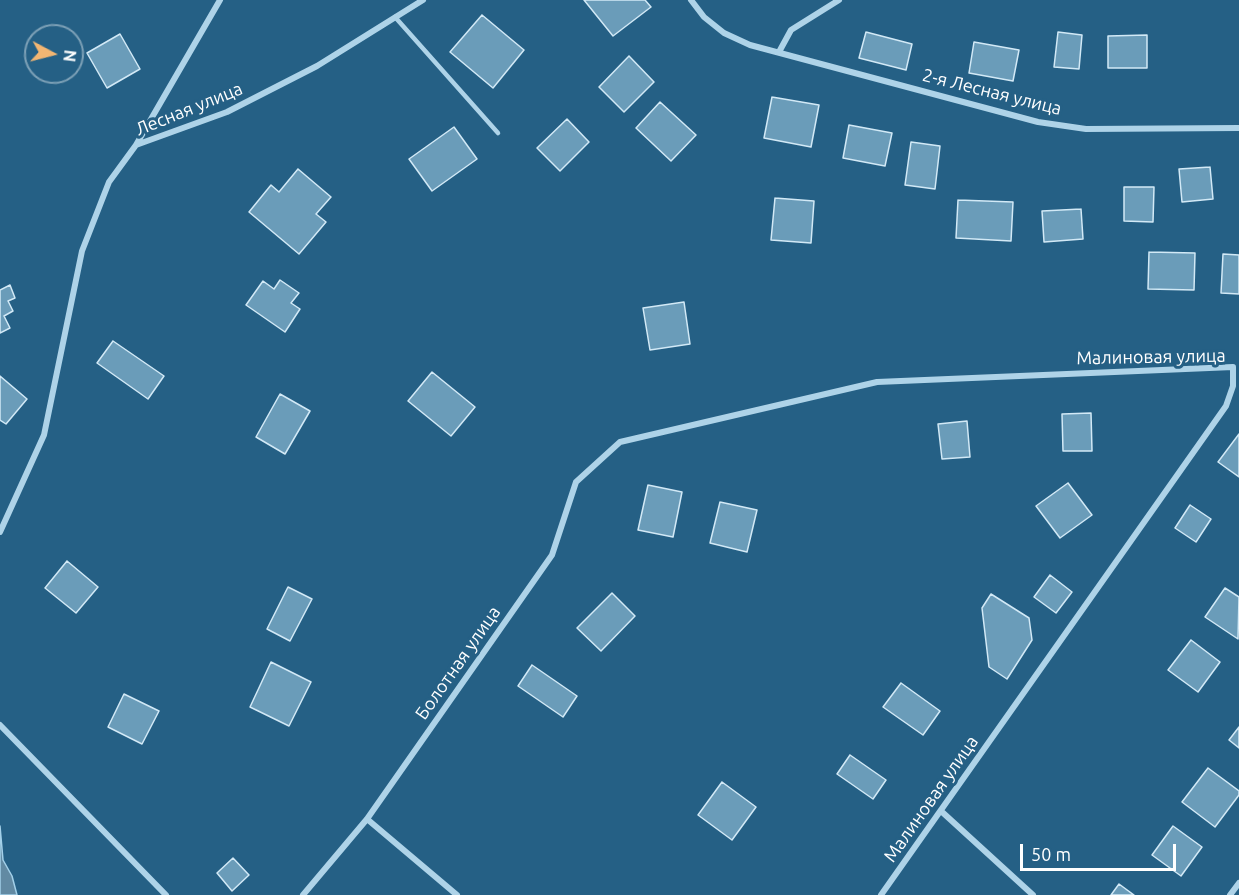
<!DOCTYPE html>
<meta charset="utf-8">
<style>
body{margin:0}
#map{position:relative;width:1239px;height:895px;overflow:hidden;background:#256085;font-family:Ubuntu,sans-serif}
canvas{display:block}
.north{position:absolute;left:24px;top:24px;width:60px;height:60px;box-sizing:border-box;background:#256085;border:2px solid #7ca0b6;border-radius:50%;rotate:97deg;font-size:16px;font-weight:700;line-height:24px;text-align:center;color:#fff}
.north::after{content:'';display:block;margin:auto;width:21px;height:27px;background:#f2b673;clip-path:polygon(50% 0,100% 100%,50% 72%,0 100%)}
.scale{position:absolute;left:1020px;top:844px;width:156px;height:27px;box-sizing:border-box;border:3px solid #fff;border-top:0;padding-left:8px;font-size:18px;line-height:21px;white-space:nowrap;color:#fff;-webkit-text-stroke:4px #256085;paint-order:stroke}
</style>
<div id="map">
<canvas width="1239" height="895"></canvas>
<div class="north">N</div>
<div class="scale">50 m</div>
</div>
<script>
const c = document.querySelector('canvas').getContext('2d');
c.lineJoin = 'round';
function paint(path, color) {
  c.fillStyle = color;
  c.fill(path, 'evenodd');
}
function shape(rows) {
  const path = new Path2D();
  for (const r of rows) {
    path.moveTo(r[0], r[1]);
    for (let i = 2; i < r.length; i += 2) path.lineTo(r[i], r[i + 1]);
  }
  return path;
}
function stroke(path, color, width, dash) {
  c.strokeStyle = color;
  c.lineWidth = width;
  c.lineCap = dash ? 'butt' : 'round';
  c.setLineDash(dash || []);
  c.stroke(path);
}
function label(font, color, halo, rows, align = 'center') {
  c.font = font + ' Ubuntu,sans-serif';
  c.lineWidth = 6;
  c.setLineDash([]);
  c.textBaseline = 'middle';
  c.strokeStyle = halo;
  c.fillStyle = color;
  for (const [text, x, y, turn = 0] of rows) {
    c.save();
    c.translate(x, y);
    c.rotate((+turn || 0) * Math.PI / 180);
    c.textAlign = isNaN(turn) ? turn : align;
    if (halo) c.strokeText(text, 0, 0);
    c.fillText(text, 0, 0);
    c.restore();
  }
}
const water = shape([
 [0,826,3,860,12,876,17,895,0,895,0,826]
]);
const building = shape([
 [584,0,645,0,651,7,613,36,584,0],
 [482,15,524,50,493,88,450,52,482,15],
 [866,32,912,44,906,70,859,58,866,32],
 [1058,32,1082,35,1079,69,1054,67,1058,32],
 [120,34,140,69,107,88,87,53,120,34],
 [1147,35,1147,68,1108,68,1108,36,1147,35],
 [974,42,1019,50,1013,81,969,73,974,42],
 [629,56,654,82,624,112,599,87,629,56],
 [772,97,819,105,811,147,764,138,772,97],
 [660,102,696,135,671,161,636,128,660,102],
 [567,119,589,142,560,171,537,148,567,119],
 [849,125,892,133,885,166,843,158,849,125],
 [454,127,477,159,432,191,409,159,454,127],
 [911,142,940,146,935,189,905,185,911,142],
 [1210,167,1213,199,1182,202,1179,169,1210,167],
 [298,169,331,197,316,214,326,222,299,254,249,212,271,185,279,192,298,169],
 [1124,187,1154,187,1153,222,1124,221,1124,187],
 [775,198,814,201,811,243,771,240,775,198],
 [958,200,1013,202,1011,241,956,238,958,200],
 [1081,209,1083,239,1044,242,1042,211,1081,209],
 [1149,252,1195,253,1194,290,1148,289,1149,252],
 [1223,254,1239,255,1239,294,1221,293,1223,254],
 [280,280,299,293,291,303,300,309,285,332,246,305,263,281,274,289,280,280],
 [10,285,15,298,8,301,13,311,4,316,10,328,0,333,0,290,10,285],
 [684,302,690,344,650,350,643,308,684,302],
 [113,341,164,376,148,399,97,363,113,341],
 [432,372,475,407,451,436,408,401,432,372],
 [0,376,27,399,6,424,0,420,0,376],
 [280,394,310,411,285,454,256,437,280,394],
 [1091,413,1092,451,1063,451,1062,414,1091,413],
 [967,421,970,457,942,459,938,424,967,421],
 [1239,434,1239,477,1218,462,1239,434],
 [1068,483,1092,515,1060,538,1036,506,1068,483],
 [648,485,682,492,673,537,638,530,648,485],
 [720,502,757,510,747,552,710,543,720,502],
 [1190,505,1211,519,1196,542,1175,528,1190,505],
 [67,561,98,587,76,613,45,588,67,561],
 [1050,575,1072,592,1056,613,1034,597,1050,575],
 [288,587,312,599,290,641,267,629,288,587],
 [1225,588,1239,597,1238,639,1205,617,1225,588],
 [612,593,635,616,601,651,577,628,612,593],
 [991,594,1029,618,1032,640,1007,679,989,667,982,608,991,594],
 [1191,640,1220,662,1198,692,1168,670,1191,640],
 [271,662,311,682,289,726,250,707,271,662],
 [532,665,577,696,563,717,518,686,532,665],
 [901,683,940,711,923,735,883,707,901,683],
 [124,694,159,711,142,744,108,727,124,694],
 [1239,727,1239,748,1229,740,1239,727],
 [850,755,886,780,873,799,837,774,850,755],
 [1208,768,1239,791,1239,795,1215,827,1182,802,1208,768],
 [722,782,756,807,732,840,698,815,722,782],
 [1173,826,1202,847,1181,876,1152,855,1173,826],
 [233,858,249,875,232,891,217,873,233,858],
 [1119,884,1134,895,1111,895,1119,884]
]);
const service = shape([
 [395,17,498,133]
]);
const minor = shape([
 [691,0,704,17,724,33,750,45,1038,122,1086,129,1239,128],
 [779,52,791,30,839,0],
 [136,145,220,0],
 [0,532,44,435,82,251,109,182,136,145,227,112,317,66,423,0],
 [0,725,166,895],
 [941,811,1033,895],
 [367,819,457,895],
 [303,895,367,819,552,555,576,482,620,442,877,382,1233,367,1233,386,1226,406,881,895],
 [1230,895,1239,883]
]);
const streetNames = [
 ["2-я Лесная улица",992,92,14],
 ["Лесная улица",189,109,-22],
 ["Малиновая улица",1151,357,-1],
 ["Болотная улица",458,663,-55],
 ["Малиновая улица",931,799,-55]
];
paint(water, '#628aa3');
stroke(water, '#a3d0e9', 1.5);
paint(building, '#6a9cb9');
stroke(building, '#d2e9f6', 1.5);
stroke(service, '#aed3e8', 4.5);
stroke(minor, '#aed3e8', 6);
label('18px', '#fff', '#256085', streetNames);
</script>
